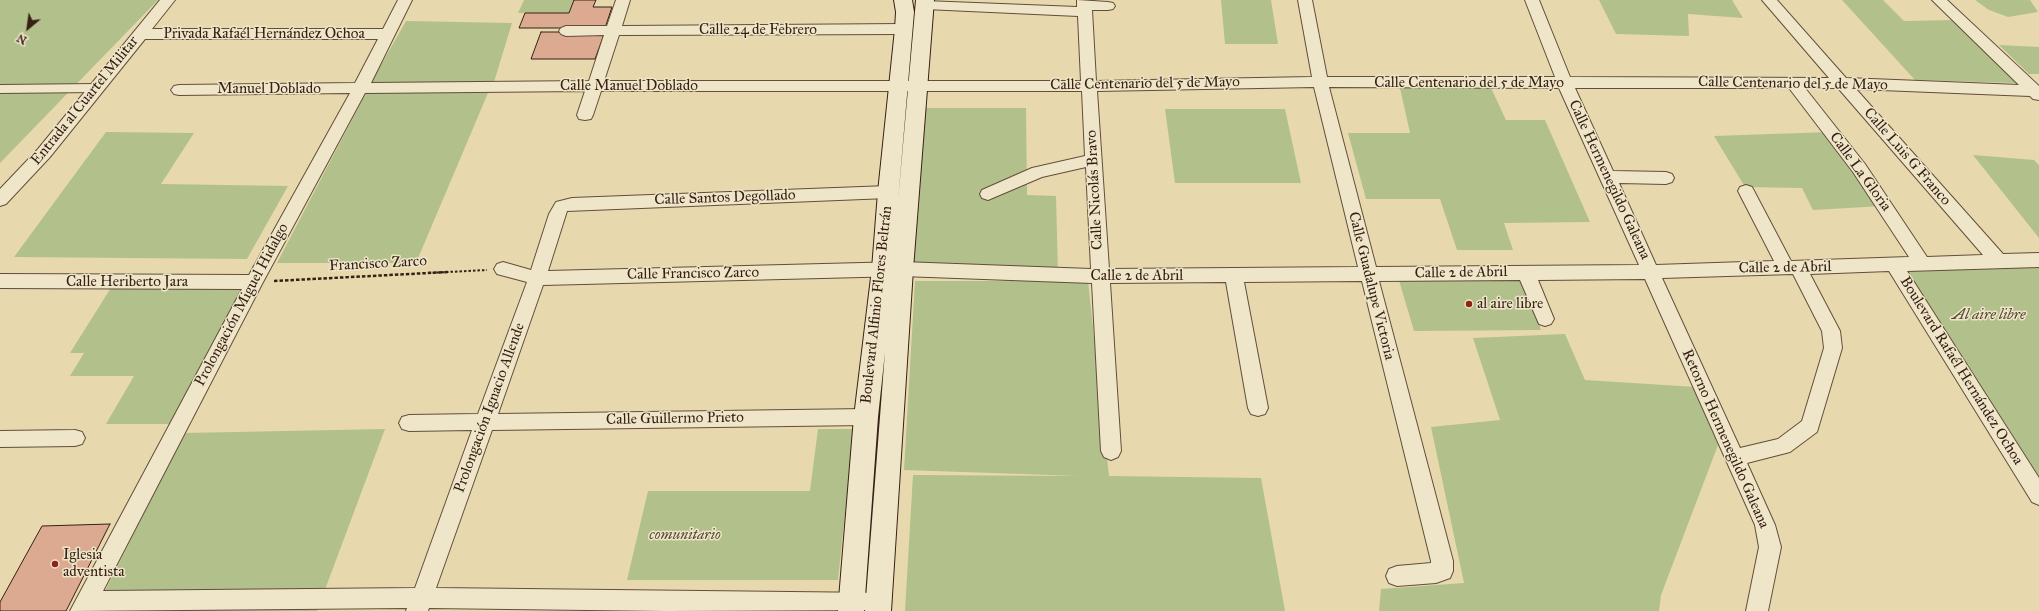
<!DOCTYPE html>
<meta charset="utf-8">
<style>
body{margin:0}
#map{position:relative;width:2039px;height:611px;overflow:hidden;background:#e7d9ad;font-family:"IM FELL Great Primer",serif}
canvas{display:block}
.north{position:absolute;left:8px;top:8px;width:40px;height:40px;-webkit-text-stroke:3px #efe6ca;paint-order:stroke;rotate:209deg;font-size:11px;font-weight:700;line-height:16px;text-align:center;color:#362014}
.north::after{content:'';display:block;margin:auto;width:14px;height:18px;background:#362014;clip-path:polygon(50% 0,100% 100%,50% 72%,0 100%)}
</style>
<div id="map">
<canvas width="2039" height="611"></canvas>
<div class="north">N</div>
</div>
<script>
const c = document.querySelector('canvas').getContext('2d');
c.lineJoin = 'round';
function paint(path, color) {
  c.fillStyle = color;
  c.fill(path, 'evenodd');
}
function shape(rows) {
  const path = new Path2D();
  for (const r of rows) {
    path.moveTo(r[0], r[1]);
    for (let i = 2; i < r.length; i += 2) path.lineTo(r[i], r[i + 1]);
  }
  return path;
}
function stroke(path, color, width, dash) {
  c.strokeStyle = color;
  c.lineWidth = width;
  c.lineCap = dash ? 'butt' : 'round';
  c.setLineDash(dash || []);
  c.stroke(path);
}
function label(font, color, halo, rows, align = 'center') {
  c.font = font + ' "IM FELL Great Primer",serif';
  c.lineWidth = 3;
  c.setLineDash([]);
  c.textBaseline = 'middle';
  c.strokeStyle = halo;
  c.fillStyle = color;
  for (const [text, x, y, turn = 0] of rows) {
    c.save();
    c.translate(x, y);
    c.rotate((+turn || 0) * Math.PI / 180);
    c.textAlign = isNaN(turn) ? turn : align;
    if (halo) c.strokeText(text, 0, 0);
    c.fillText(text, 0, 0);
    c.restore();
  }
}
const green = shape([
 [0,0,158,0,0,163],
 [524,0,574,0,569,13,518,13],
 [1221,0,1271,0,1278,44,1225,44],
 [1599,0,1732,0,1743,18,1688,14,1689,36,1616,34],
 [1842,0,1883,0,1904,21,1954,20,2016,83,1915,80],
 [1975,0,2030,0,2038,12,2008,17,1989,10],
 [406,21,512,23,494,82,369,86],
 [1999,45,2039,47,2039,74,2029,74],
 [1400,88,1491,88,1506,120,1545,120,1590,222,1504,223,1513,250,1457,250,1440,199,1366,199,1348,133,1410,133],
 [366,93,488,93,416,263,277,263],
 [918,108,1026,108,1027,195,1056,196,1058,273,905,273],
 [1165,109,1285,109,1301,183,1175,183],
 [106,132,194,133,161,184,288,186,247,259,14,257],
 [1830,132,1883,206,1813,210,1802,188,1745,187,1714,136],
 [1973,155,2034,160,2039,165,2039,238],
 [2039,265,2039,480,1898,267],
 [1521,276,1541,330,1414,331,1398,277],
 [915,281,1088,281,1109,476,1261,478,1285,611,905,611,913,475,1080,476,904,470],
 [114,283,246,287,171,424,106,424,134,376,70,376,84,353,70,353],
 [1565,334,1585,380,1696,387,1718,445,1661,595,1659,611,1379,611,1381,589,1464,583,1431,427,1500,420,1473,338],
 [385,429,317,611,95,611,184,433],
 [818,429,854,429,838,580,627,580,648,491,810,491]
]);
const building = shape([
 [574,0,596,0,593,7,612,7,605,28,519,28,525,13,569,13,574,0],
 [541,32,605,32,595,59,531,59,541,32],
 [110,524,66,611,0,611,0,602,42,526,110,524]
]);
const pathFar1 = shape([
 [428,273,487,270]
]);
const path = shape([
 [274,281,448,272]
]);
const lane = shape([
 [0,89,96,88]
]);
const street = shape([
 [160,0,175,0,152,29,383,29,398,0,412,0,371,83,589,81,604,35,566,36,561,34,559,31,561,28,566,26,607,26,616,0,630,0,622,26,904,24,909,26,911,29,909,32,904,34,619,35,604,81,1081,81,1078,16,925,9,920,8,918,5,920,2,925,1,1077,7,1077,0,1108,2,1113,3,1115,6,1113,9,1108,10,1092,10,1096,81,1312,77,1298,0,1312,0,1327,77,1555,77,1525,0,1539,0,1570,77,1829,78,1762,0,1777,0,1846,78,2019,85,1932,0,1947,0,2039,86,2039,100,2033,99,2030,96,1856,89,2003,254,2039,253,2039,267,1907,271,2039,478,2039,505,2032,502,1889,271,1810,274,1840,331,1842,348,1817,432,1790,452,1747,463,1775,525,1781,547,1768,611,1746,611,1759,547,1755,525,1645,279,1538,280,1554,319,1551,324,1545,326,1539,324,1520,280,1379,281,1453,561,1453,571,1450,578,1436,583,1397,586,1389,583,1386,576,1389,569,1397,566,1431,563,1431,561,1362,281,1244,282,1268,408,1265,414,1258,416,1251,414,1248,408,1226,282,1110,283,1121,451,1118,457,1111,460,1104,457,1101,451,1092,283,902,276,543,285,498,414,866,409,873,411,876,417,873,423,866,425,492,430,436,588,879,593,887,596,890,603,887,610,667,611,429,608,428,611,406,611,407,608,70,611,242,289,0,288,0,274,249,275,350,93,179,95,174,94,171,90,174,86,179,85,355,83,378,39,145,39,50,157,6,204,0,206,0,189,38,149,160,0],
 [1314,87,1358,267,1109,269,1097,91,1314,87],
 [1329,87,1559,88,1639,265,1376,267,1329,87],
 [1575,88,1789,88,1853,172,1909,257,1791,261,1752,187,1746,185,1740,187,1738,191,1774,261,1656,265,1619,183,1666,184,1672,182,1674,178,1672,174,1666,172,1613,171,1575,88],
 [1805,88,1838,88,1983,255,1927,257,1865,164,1805,88],
 [585,91,577,115,579,119,585,120,591,119,593,115,601,91,1082,91,1085,156,1032,168,982,190,980,194,982,198,988,200,1042,177,1086,167,1091,269,902,262,548,271,567,211,888,198,894,196,896,192,894,188,888,186,572,198,556,202,549,214,531,270,503,262,497,264,494,269,497,274,527,282,478,414,409,415,402,417,399,423,402,429,409,431,472,430,415,588,103,591,262,284,365,93,585,91],
 [1793,274,1822,331,1824,348,1802,421,1778,439,1740,448,1662,278,1793,274],
 [75,430,82,432,85,438,82,444,75,446,0,447,0,431,75,430]
]);
const secondary = shape([
 [894,0,912,0,914,12,898,201,916,0,934,0,913,269,891,611,865,611,885,352,878,417,864,611,838,611,854,417,872,269,878,192,895,29,896,12,894,0]
]);
const markers = [
 [1469,304,4,"#8f2418"],
 [55,564,4,"#8f2418"]
];
const streetNames = [
 ["Calle 24 de Febrero",758,30],
 ["Privada Rafaél Hernández Ochoa",264,34],
 ["Calle Centenario del 5 de Mayo",1469,83],
 ["Calle Centenario del 5 de Mayo",1145,84,-1],
 ["Calle Centenario del 5 de Mayo",1793,84,1],
 ["Calle Manuel Doblado",629,86],
 ["Manuel Doblado",269,89],
 ["Entrada al Cuartel Militar",85,101,-51],
 ["Calle Luis G Franco",1907,157,49],
 ["Calle La Gloria",1860,172,54],
 ["Calle Hermenegildo Galeana",1609,180,65],
 ["Calle Nicolás Bravo",1095,190,-93],
 ["Calle Santos Degollado",725,198,-2],
 ["Francisco Zarco",378,264,-3],
 ["Calle 2 de Abril",1785,268,-1],
 ["Calle 2 de Abril",1461,273,-1],
 ["Calle Francisco Zarco",693,274,-1],
 ["Calle 2 de Abril",1137,276],
 ["Calle Heriberto Jara",127,282],
 ["Calle Guadalupe Victoria",1371,286,76],
 ["Prolongación Miguel Hidalgo",242,305,-62],
 ["Boulevard Alfinio Flores Beltrán",877,305,-84],
 ["Boulevard Rafaél Hernández Ochoa",1961,371,58],
 ["Prolongación Ignacio Allende",490,408,-70],
 ["Calle Guillermo Prieto",675,419,-1],
 ["Retorno Hermenegildo Galeana",1725,439,66]
];
const poiNames = [
 ["al aire libre",1477,304],
 ["Iglesia",63,555],
 ["adventista",63,572]
];
const parkNames = [
 ["Al aire libre",1989,315],
 ["comunitario",685,535]
];
paint(green, '#b2c08c');
paint(building, '#dcaa91');
stroke(building, '#362014', 1);
stroke(lane, '#624e3a', 10);
stroke(street, '#624e3a', 2);
stroke(secondary, '#362014', 2);
stroke(pathFar1, '#362014', 2, [2.5, 2]);
stroke(path, '#362014', 2.5, [3.5, 2]);
stroke(lane, '#efe6ca', 8);
paint(street, '#efe6ca');
paint(secondary, '#efe6ca');
for (const [x, y, r, color] of markers) {
  const dot = new Path2D();
  dot.arc(x, y, r, 0, 2 * Math.PI);
  c.fillStyle = color;
  c.fill(dot);
  stroke(dot, '#efe6ca', 1.5);
}
label('15px', '#362014', '#efe6ca', streetNames);
label('15px', '#362014', '#efe6ca', poiNames, 'left');
label('italic 15px', '#554832', '#efe6ca', parkNames);
</script>
